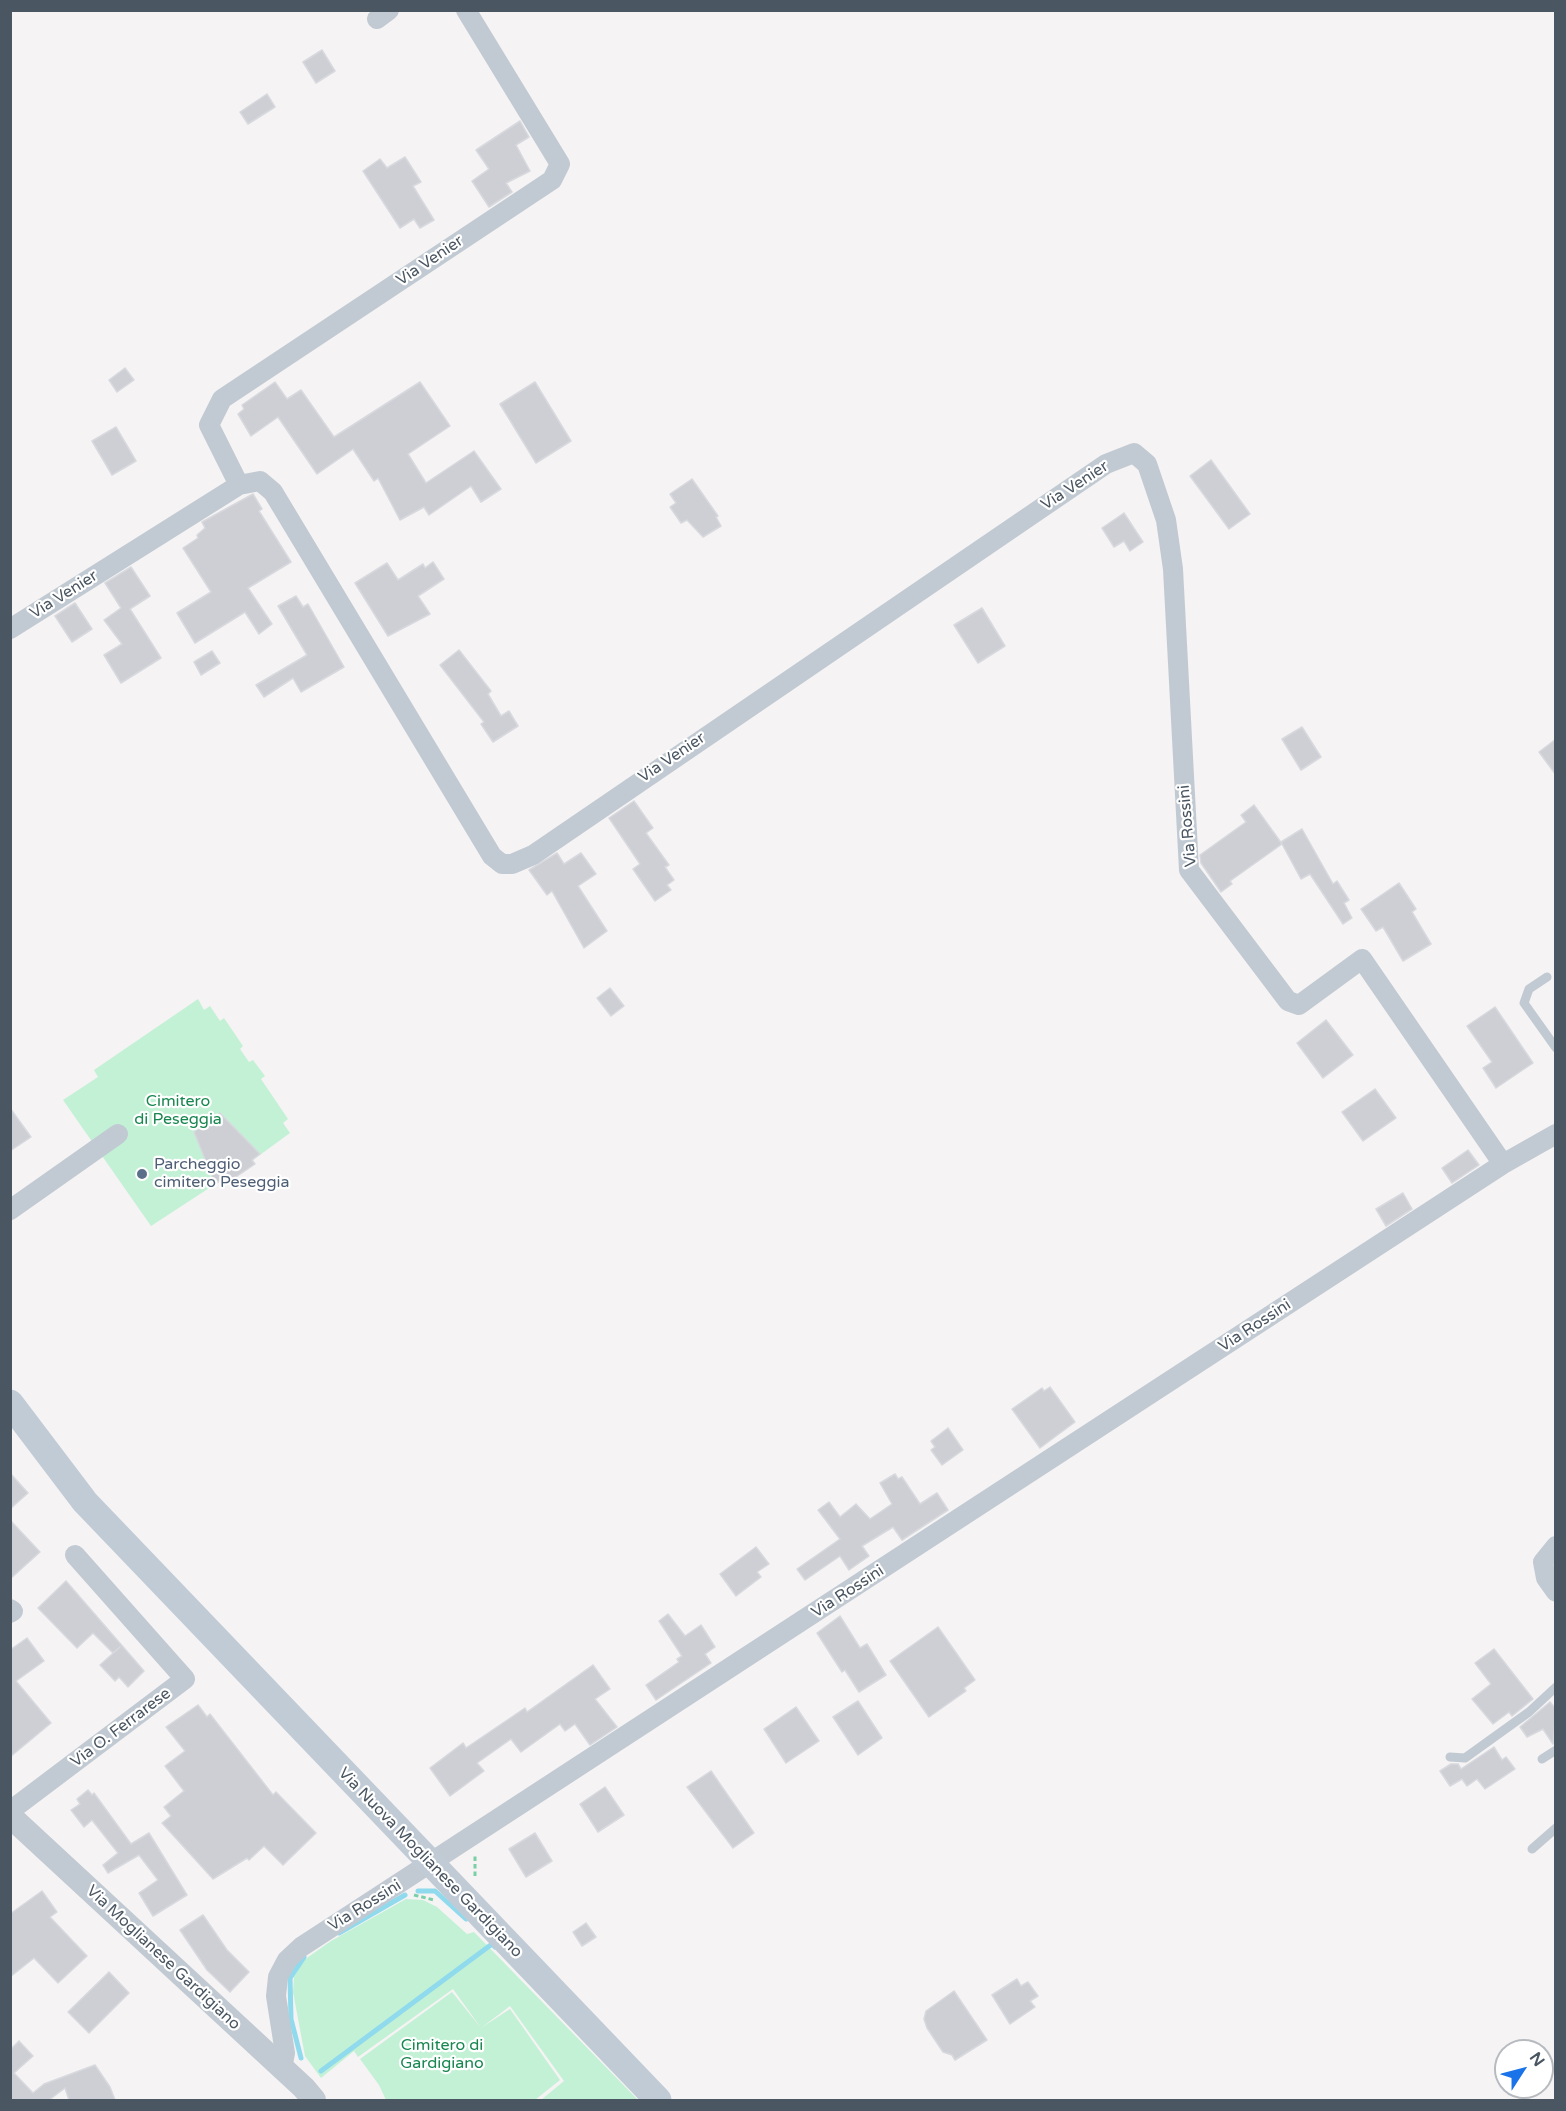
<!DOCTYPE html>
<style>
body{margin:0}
#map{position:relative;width:1566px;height:2111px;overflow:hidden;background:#f5f3f3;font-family:"Varela Round",sans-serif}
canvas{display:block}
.frame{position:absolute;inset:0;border:12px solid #4a5661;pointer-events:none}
.north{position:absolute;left:1494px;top:2039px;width:60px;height:60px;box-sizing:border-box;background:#fff;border:2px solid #b7bbc0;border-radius:50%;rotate:54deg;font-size:16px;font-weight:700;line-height:24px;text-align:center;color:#4a5661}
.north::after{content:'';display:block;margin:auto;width:21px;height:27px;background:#1a73e8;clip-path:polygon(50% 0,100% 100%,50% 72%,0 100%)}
</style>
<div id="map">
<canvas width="1566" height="2111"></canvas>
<div class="frame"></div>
<div class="north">N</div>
</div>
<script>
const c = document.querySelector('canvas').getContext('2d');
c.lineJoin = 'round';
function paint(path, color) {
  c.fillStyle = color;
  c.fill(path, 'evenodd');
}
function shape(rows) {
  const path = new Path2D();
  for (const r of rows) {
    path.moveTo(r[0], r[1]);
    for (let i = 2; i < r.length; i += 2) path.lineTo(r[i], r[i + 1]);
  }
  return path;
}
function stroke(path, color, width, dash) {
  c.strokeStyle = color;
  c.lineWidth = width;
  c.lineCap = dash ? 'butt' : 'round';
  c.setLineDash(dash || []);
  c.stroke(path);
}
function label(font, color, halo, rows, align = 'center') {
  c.font = font + ' "Varela Round",sans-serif';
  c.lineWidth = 4.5;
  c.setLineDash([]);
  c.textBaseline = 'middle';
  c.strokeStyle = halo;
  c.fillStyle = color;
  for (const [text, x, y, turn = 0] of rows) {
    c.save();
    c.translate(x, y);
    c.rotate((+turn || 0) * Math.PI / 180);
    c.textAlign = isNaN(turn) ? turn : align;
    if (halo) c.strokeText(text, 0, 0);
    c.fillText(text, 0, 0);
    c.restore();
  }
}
const green = shape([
 [198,999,204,1010,210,1006,220,1021,224,1018,243,1046,240,1049,249,1062,253,1060,265,1076,261,1079,288,1119,283,1123,290,1133,253,1160,255,1164,227,1183,223,1179,151,1226,63,1100,98,1077,94,1070],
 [406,1899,423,1900,437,1907,467,1934,474,1932,638,2100,541,2100,564,2081,510,2006,481,2028,510,2009,560,2080,535,2100,386,2100,379,2085,360,2059,452,1992,481,2028,453,1989,358,2057,354,2051,321,2078,305,2056,293,1992,294,1977,304,1960,331,1941]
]);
const stream = shape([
 [418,1891,435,1891,466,1919],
 [339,1933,405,1895],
 [301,2058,291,2019,290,1978,304,1957],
 [321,2071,492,1944,495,1947]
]);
const building = shape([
 [322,50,335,71,316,83,303,62,322,50],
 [267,94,275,107,248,124,240,112,267,94],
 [520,121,529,137,516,145,530,171,506,183,512,192,489,207,472,181,489,169,476,150,520,121],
 [405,157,421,182,413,186,434,220,420,228,414,219,400,228,363,171,380,159,387,168,405,157],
 [125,368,134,380,117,392,109,380,125,368],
 [275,382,287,399,301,390,334,437,420,382,450,426,408,454,426,483,474,451,501,489,481,502,471,486,429,515,424,507,400,520,378,478,374,481,353,449,317,474,278,417,251,436,238,414,244,409,242,405,275,382],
 [535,382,571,441,536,463,500,404,535,382],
 [116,427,136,461,112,475,92,441,116,427],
 [1211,460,1250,514,1229,529,1190,476,1211,460],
 [692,479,718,516,716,517,721,526,703,537,687,520,681,523,670,507,676,503,670,494,692,479],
 [253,494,262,509,259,511,291,562,248,588,272,624,259,634,245,612,195,643,177,613,211,592,183,548,198,538,197,535,205,528,202,522,253,494],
 [1124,513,1143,542,1130,551,1124,541,1114,547,1102,528,1124,513],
 [433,562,444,579,418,596,430,614,388,636,355,583,387,563,398,580,423,564,425,568,433,562],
 [131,567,150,596,130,609,161,658,121,683,104,655,122,644,104,620,121,608,105,583,131,567],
 [296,596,303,607,308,604,344,667,301,692,293,678,264,697,256,685,307,655,278,606,296,596],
 [75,603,92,629,72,642,55,616,75,603],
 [982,608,1005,646,978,663,954,625,982,608],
 [459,650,491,691,488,694,501,716,509,711,518,726,493,742,481,724,484,722,440,665,459,650],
 [212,651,220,663,201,675,194,662,212,651],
 [1302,727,1321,757,1301,770,1282,739,1302,727],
 [1556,739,1556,775,1539,752,1556,739],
 [634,801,653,828,646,833,669,865,665,867,674,880,667,885,671,890,655,901,633,869,640,864,609,818,634,801],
 [1254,805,1282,844,1230,881,1232,884,1221,892,1201,863,1200,855,1246,822,1241,815,1254,805],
 [1302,829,1333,884,1337,881,1349,900,1344,903,1352,918,1343,924,1310,874,1301,879,1281,842,1302,829],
 [557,853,564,864,581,853,596,874,578,886,607,931,584,948,552,891,547,895,529,870,557,853],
 [1399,883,1416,909,1412,912,1431,944,1403,961,1383,927,1376,931,1361,909,1399,883],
 [610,988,624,1006,611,1016,597,998,610,988],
 [1495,1007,1533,1063,1496,1088,1483,1068,1492,1062,1467,1026,1495,1007],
 [1326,1020,1353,1055,1323,1078,1297,1043,1326,1020],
 [1375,1089,1396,1118,1363,1141,1342,1112,1375,1089],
 [10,1108,31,1137,10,1151,10,1108],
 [220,1113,260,1154,252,1160,255,1164,227,1183,223,1179,215,1184,194,1132,220,1113],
 [1468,1150,1479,1165,1452,1183,1442,1168,1468,1150],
 [1403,1193,1412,1209,1386,1226,1376,1209,1403,1193],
 [1050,1387,1075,1422,1040,1448,1012,1409,1042,1388,1044,1391,1050,1387],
 [948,1428,963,1450,942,1465,931,1450,935,1447,931,1441,948,1428],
 [10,1473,28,1493,10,1509,10,1473],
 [895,1474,898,1479,902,1477,920,1504,937,1493,948,1510,902,1540,893,1527,862,1546,869,1556,849,1570,840,1556,805,1580,797,1569,840,1539,818,1510,829,1502,840,1517,856,1504,870,1519,892,1504,880,1483,895,1474],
 [10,1520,40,1552,10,1579,10,1520],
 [756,1547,769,1564,757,1572,761,1577,736,1596,720,1574,756,1547],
 [66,1581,144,1671,128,1687,119,1677,115,1681,100,1665,120,1647,113,1653,93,1633,77,1648,38,1608,66,1581],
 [668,1614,685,1636,701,1625,715,1647,705,1654,711,1663,656,1700,646,1685,679,1662,677,1659,682,1656,659,1621,668,1614],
 [840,1616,860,1648,867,1644,886,1675,859,1692,845,1670,842,1672,817,1633,840,1616],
 [938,1627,975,1680,964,1688,966,1691,929,1717,890,1661,938,1627],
 [27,1638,44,1661,16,1681,51,1723,10,1757,10,1650,27,1638],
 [1494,1649,1533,1699,1512,1716,1509,1712,1493,1724,1472,1699,1491,1684,1475,1663,1494,1649],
 [593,1665,610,1689,595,1699,617,1727,590,1745,575,1724,565,1731,560,1724,521,1752,511,1739,477,1763,484,1771,450,1796,430,1768,463,1743,466,1748,525,1708,527,1712,593,1665],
 [858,1701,882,1738,858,1755,833,1717,858,1701],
 [1550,1702,1556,1709,1553,1744,1543,1729,1527,1737,1520,1727,1550,1702],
 [198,1705,207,1717,210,1714,273,1795,276,1792,316,1833,283,1865,264,1846,249,1860,247,1858,213,1879,162,1823,171,1816,164,1807,184,1791,165,1766,185,1751,166,1727,198,1705],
 [796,1707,819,1741,786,1763,764,1729,796,1707],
 [1494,1747,1502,1760,1506,1757,1515,1769,1485,1789,1477,1779,1467,1786,1462,1779,1450,1786,1440,1771,1451,1764,1458,1764,1461,1769,1494,1747],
 [711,1771,754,1833,733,1848,687,1787,711,1771],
 [605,1787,624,1815,598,1832,580,1804,605,1787],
 [88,1790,92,1795,94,1793,131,1844,149,1833,187,1895,153,1916,139,1893,158,1880,139,1855,108,1873,103,1865,118,1853,92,1820,84,1827,71,1810,80,1804,77,1799,88,1790],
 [535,1833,552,1861,526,1877,509,1849,535,1833],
 [42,1891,57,1912,50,1917,87,1956,58,1983,34,1958,10,1977,10,1914,42,1891],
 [203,1915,227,1950,249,1972,230,1992,207,1970,180,1930,203,1915],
 [586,1923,596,1937,582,1946,573,1932,586,1923],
 [109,1972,129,1993,89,2033,68,2012,109,1972],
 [1017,1979,1021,1986,1028,1982,1038,1996,1030,2001,1035,2007,1010,2024,992,1995,1017,1979],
 [954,1991,987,2040,955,2060,952,2055,943,2052,927,2028,924,2019,926,2011,954,1991],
 [19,2041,33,2056,14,2073,33,2093,44,2084,95,2065,110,2087,115,2100,69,2100,65,2088,49,2100,10,2100,10,2050,19,2041]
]);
const path = shape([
 [475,1876,475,1856],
 [414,1895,434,1900]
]);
const service = shape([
 [1547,977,1529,989,1524,1003,1556,1048],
 [1450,1757,1465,1758,1529,1712,1556,1687],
 [1542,1759,1556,1750],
 [1532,1849,1556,1828]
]);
const minor = shape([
 [377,19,389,10],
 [239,485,209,425,222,399,552,180,560,164,466,10],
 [10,629,239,485,260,481,273,492,492,856,502,864,512,864,533,855,1106,464,1134,453,1147,464,1166,520,1173,569,1189,870,1288,1001,1299,1005,1362,959,1503,1164],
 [10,1210,118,1134],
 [1556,1546,1543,1562,1546,1578,1556,1592],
 [10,1609,13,1611,10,1613],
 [10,1811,185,1679,75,1555],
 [282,2069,285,2053,276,1996,278,1977,287,1960,301,1947,1503,1164,1556,1134]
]);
const tertiary = shape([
 [10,1816,304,2088,314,2100]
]);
const secondary = shape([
 [10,1403,85,1502,658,2100]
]);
const markers = [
 [142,1174,6,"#5c6f8a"]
];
const streetNames = [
 ["Via Venier",430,261,-34],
 ["Via Venier",1075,486,-33],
 ["Via Venier",64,595,-32],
 ["Via Venier",672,758,-34],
 ["Via Rossini",1188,826,-95],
 ["Via Rossini",1255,1326,-33],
 ["Via Rossini",848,1592,-33],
 ["Via O. Ferrarese",121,1728,-37],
 ["Via Nuova Moglianese Gardigiano",430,1863,46],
 ["Via Rossini",365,1906,-32],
 ["Via Moglianese Gardigiano",163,1958,43]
];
const parkNames = [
 ["Cimitero",178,1102],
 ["di Peseggia",178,1120],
 ["Cimitero di",442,2046],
 ["Gardigiano",442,2064]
];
const serviceNames = [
 ["Parcheggio",154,1165],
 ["cimitero Peseggia",154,1183]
];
paint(green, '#c3f1d5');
stroke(stream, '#90daee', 5);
paint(building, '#cdcfd5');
stroke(building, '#d7d9de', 1.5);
stroke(path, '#7ad0a6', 3, [4.5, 3]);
stroke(service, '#c1cad2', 9);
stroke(minor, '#c1cad2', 20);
stroke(tertiary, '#c1cad2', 24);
stroke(secondary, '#c1cbd6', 27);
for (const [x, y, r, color] of markers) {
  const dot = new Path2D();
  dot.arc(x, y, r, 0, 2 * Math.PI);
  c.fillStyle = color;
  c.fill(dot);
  stroke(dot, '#fff', 2);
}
label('16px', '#4a5661', '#fff', streetNames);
label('16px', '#17864f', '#fff', parkNames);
label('16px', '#4e5e75', '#fff', serviceNames, 'left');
</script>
